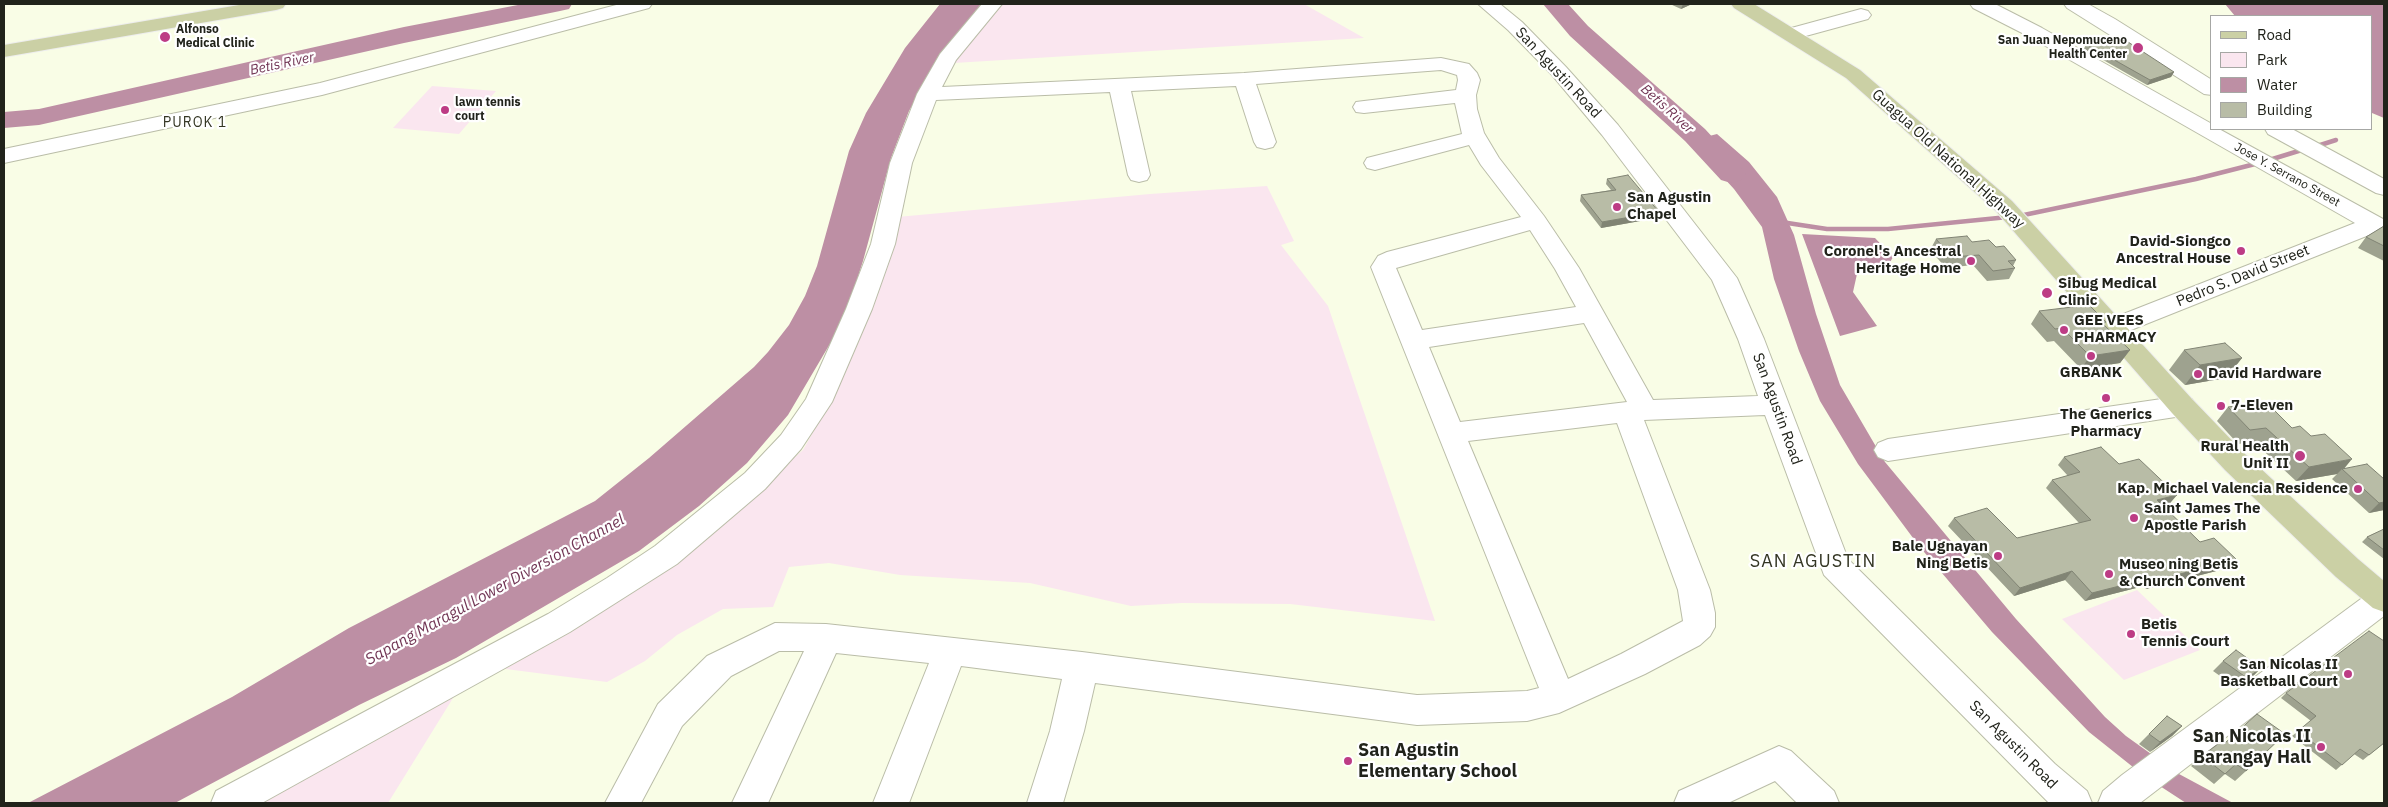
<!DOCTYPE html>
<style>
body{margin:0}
#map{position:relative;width:2388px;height:807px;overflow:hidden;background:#f9fde6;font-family:"IBM Plex Sans",sans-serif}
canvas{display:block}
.frame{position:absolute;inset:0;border:5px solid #21231b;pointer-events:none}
.legend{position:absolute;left:2210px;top:15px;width:162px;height:115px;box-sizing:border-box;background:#fff;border:1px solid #a6a7a4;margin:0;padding:6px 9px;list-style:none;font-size:15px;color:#21231b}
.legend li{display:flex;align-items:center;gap:10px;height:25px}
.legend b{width:25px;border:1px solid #a6a7a4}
</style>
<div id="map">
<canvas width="2388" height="807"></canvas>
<div class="frame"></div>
<ul class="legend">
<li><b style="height:6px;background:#cbd0a5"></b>Road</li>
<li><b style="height:14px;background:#fae6ef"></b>Park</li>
<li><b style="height:14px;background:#bd8fa4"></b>Water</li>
<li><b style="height:14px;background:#b8bca6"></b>Building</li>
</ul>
</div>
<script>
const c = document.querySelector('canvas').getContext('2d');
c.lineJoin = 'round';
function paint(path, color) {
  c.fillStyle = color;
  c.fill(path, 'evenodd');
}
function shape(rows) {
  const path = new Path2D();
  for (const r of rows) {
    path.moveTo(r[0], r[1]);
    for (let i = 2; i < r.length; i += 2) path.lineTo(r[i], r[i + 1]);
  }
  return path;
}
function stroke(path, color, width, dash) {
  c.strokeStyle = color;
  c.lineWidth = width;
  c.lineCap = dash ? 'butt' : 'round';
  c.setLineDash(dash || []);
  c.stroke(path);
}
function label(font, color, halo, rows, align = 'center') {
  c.font = font + ' "IBM Plex Sans",sans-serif';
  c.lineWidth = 4.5;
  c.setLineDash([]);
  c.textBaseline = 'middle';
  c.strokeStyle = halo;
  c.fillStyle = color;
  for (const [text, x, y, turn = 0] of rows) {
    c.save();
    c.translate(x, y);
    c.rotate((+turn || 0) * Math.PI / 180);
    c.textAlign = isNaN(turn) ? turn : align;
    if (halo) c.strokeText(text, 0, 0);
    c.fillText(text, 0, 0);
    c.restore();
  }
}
const green = shape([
 [997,4,1304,4,1364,38,954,63],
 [432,86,496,91,459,134,393,128],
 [1267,186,1294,241,1281,245,1328,306,1435,621,1290,604,1182,603,1131,606,1030,583,900,575,829,563,789,567,773,607,723,609,677,635,645,661,607,682,498,668,673,561,803,450,829,404,897,217,1150,194],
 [2137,590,2200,650,2124,680,2062,619],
 [458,690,388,803,255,803]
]);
const water = shape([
 [940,4,981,4,943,51,909,111,891,158,863,261,844,320,788,415,747,463,699,506,639,551,456,658,359,705,175,803,28,803,232,697,349,628,595,501,649,458,754,367,768,352,789,325,805,296,817,266,849,151,866,113,905,48],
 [2225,4,2384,4,2384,118,2372,113,2372,16,2235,16],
 [1717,134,1749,162,1777,197,1794,235,1816,314,1840,385,1885,462,2016,619,2105,717,2126,736,2179,774,2233,803,2186,803,2143,775,2089,732,1992,632,1919,546,1858,464,1820,401,1799,351,1774,279,1762,227,1734,189,1690,141],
 [1802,234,1875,238,1893,257,1884,273,1857,274,1853,292,1877,326,1840,336]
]);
const stream = shape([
 [2314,147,2336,140],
 [2266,161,2305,149],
 [2019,216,2196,179,2259,163],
 [1781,222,1827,229,1888,229,2008,217]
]);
const river = shape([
 [523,4,572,4,569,9,560,11,404,43,39,125,4,128,4,112,39,109,404,27,523,4],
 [1543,4,1568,4,1588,26,1705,129,1741,168,1746,174,1741,180,1731,183,1721,180,1685,141,1570,36,1543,4]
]);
const minor = shape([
 [620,4,652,4,649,8,322,95,4,163,4,149,320,83,620,4],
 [982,4,1002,4,956,60,942,87,1244,73,1441,58,1469,64,1477,73,1480,80,1476,95,1477,109,1484,133,1499,158,1544,216,1579,268,1653,400,1758,396,1738,339,1712,280,1602,135,1552,75,1508,30,1478,4,1500,4,1522,22,1566,67,1618,125,1737,278,1764,339,1848,559,2055,764,2087,791,2092,803,2049,803,1824,575,1765,415,1644,420,1710,590,1715,613,1715,627,1710,636,1700,645,1645,674,1559,713,1527,721,1417,725,1095,683,1084,731,1063,803,1027,803,1050,731,1062,679,961,666,909,803,873,803,929,663,836,653,768,803,732,803,804,651,779,651,731,676,682,726,641,803,605,803,658,704,707,656,775,623,826,624,1082,652,1417,695,1527,691,1539,688,1371,267,1378,256,1387,252,1521,217,1481,165,1469,145,1375,170,1367,168,1364,163,1367,158,1462,134,1455,103,1364,113,1356,112,1353,107,1356,102,1364,101,1456,90,1458,80,1457,75,1441,70,1256,84,1276,142,1273,147,1265,149,1257,147,1254,142,1236,86,1131,91,1150,175,1147,180,1139,182,1131,180,1128,175,1110,92,936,100,912,163,895,244,872,309,832,402,801,449,765,489,677,564,570,632,262,803,211,803,216,791,548,614,607,578,655,546,745,473,781,435,806,399,846,309,871,244,890,163,917,94,940,54,982,4],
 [1530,230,1555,269,1576,307,1422,330,1396,268,1530,230],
 [1584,323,1627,402,1460,422,1429,347,1584,323],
 [1617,423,1678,590,1683,621,1621,654,1568,679,1468,441,1617,423],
 [1970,4,1995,4,2042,28,2212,124,2212,129,2219,129,2383,219,2384,236,2374,233,2121,334,2112,337,2103,334,2099,328,2103,322,2355,223,2028,36,1973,8,1970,4],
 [2064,4,2088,4,2115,19,2212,80,2212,95,2204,94,2067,8,2064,4],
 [1861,9,1868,11,1871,15,1868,19,1791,40,1784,38,1781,34,1784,30,1861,9],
 [2265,129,2292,129,2384,179,2384,195,2376,193,2268,134,2265,129],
 [2182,396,2192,399,2196,406,2192,413,2182,416,1888,461,1878,457,1874,450,1878,443,1888,439,2182,396],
 [2384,586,2384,616,2140,803,2098,803,2103,791,2122,775,2373,590,2384,586],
 [1779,746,1791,751,1834,791,1839,803,1797,803,1775,781,1728,803,1674,803,1679,791,1779,746]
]);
const major = shape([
 [245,4,286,4,283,8,276,10,4,57,4,45,245,4],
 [1731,4,1754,4,1860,70,2012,201,2192,399,2245,454,2358,559,2384,581,2384,612,2373,608,2336,577,2225,470,2172,413,1996,211,1846,78,1734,8,1731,4]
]);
const wall = shape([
 [1670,4,1692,4,1681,9],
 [2120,42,2174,72,2171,77,2147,85,2084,49,2086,44],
 [1607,179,1657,218,1601,228,1580,201,1581,195,1611,190,1606,184],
 [2384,226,2384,261,2358,248,2366,237],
 [1936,239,1972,242,1996,247,2016,260,2013,266,2015,268,2009,279,1987,281,1973,265,1946,268,1930,250],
 [2039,311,2106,322,2104,325,2130,350,2120,363,2081,369,2054,341,2047,342,2031,324],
 [2184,350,2242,358,2226,378,2185,385,2169,370],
 [2228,407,2292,428,2344,468,2384,479,2384,510,2369,513,2332,479,2337,474,2296,481,2254,442,2238,444,2217,421],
 [2064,457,2119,464,2177,495,2170,503,2162,505,2200,542,2236,559,2228,568,2146,589,2144,586,2085,601,2065,580,2014,596,1948,526,1954,518,2017,538,2079,523,2046,488,2052,480,2068,476,2058,465],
 [2384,529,2384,559,2362,542,2367,537],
 [2223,661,2261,668,2251,678,2237,688,2213,671],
 [2286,693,2384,743,2363,760,2354,754,2336,770,2292,736,2311,721,2281,698],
 [2167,716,2182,726,2172,736,2150,752,2139,744],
 [2225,743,2246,771,2235,781,2225,774,2214,784,2191,766,2202,756]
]);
const shadedWall = shape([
 [1683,4,1692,4,1681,9],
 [2174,72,2171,77,2147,85,2150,80],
 [1659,212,1657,218,1601,228,1602,222],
 [2130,350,2120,363,2081,369,2090,356],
 [2242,358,2226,378,2185,385,2200,365],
 [2352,459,2343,470,2342,469,2337,474,2296,481,2309,467],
 [2177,495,2170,503,2150,509,2157,500],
 [2384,502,2384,510,2369,513,2379,503],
 [2236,559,2228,568,2146,589,2154,581],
 [2072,571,2065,580,2014,596,2020,588],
 [2151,578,2144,586,2085,601,2092,593],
 [2261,668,2251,678,2237,688,2247,678],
 [2182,726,2172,736,2150,752,2160,742]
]);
const building = shape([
 [2113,38,2120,42,2125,40,2174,72,2150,80,2086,44,2113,38],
 [1628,175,1659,212,1602,222,1581,195,1616,190,1607,179,1628,175],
 [2384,226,2384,246,2366,237,2384,226],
 [1967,236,1972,242,1989,240,1996,247,2004,246,2016,260,2008,261,2015,268,1993,271,1979,255,1952,257,1936,239,1967,236],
 [2089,305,2106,322,2102,323,2130,350,2090,356,2062,328,2055,329,2039,311,2089,305],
 [2225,343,2242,358,2200,365,2184,350,2225,343],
 [2266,402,2292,428,2300,426,2311,436,2325,434,2352,459,2309,467,2266,428,2250,430,2228,407,2266,402],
 [2101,447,2119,464,2139,459,2177,495,2157,500,2200,542,2214,538,2236,559,2154,581,2151,578,2092,593,2072,571,2020,588,1954,518,1987,508,2017,538,2091,520,2052,480,2080,472,2064,457,2101,447],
 [2367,464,2384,479,2384,502,2379,503,2342,469,2367,464],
 [2384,529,2384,550,2367,537,2384,529],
 [2369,631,2384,641,2384,743,2369,755,2360,749,2342,765,2298,731,2316,716,2286,693,2369,631],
 [2236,650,2261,668,2247,678,2223,661,2236,650],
 [2257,714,2285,734,2246,771,2236,764,2225,774,2202,756,2222,741,2225,743,2257,714],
 [2167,716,2182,726,2160,742,2149,734,2167,716]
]);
const markers = [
 [165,37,6,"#bd3c85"],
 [2138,48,6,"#bd3c85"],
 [445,110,5,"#bd3c85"],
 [1617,207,5,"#bd3c85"],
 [2241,251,5,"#bd3c85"],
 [1971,261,5,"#bd3c85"],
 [2047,293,6,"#bd3c85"],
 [2064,330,5,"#bd3c85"],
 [2091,356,5,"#bd3c85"],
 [2198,374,5,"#bd3c85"],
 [2106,398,5,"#bd3c85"],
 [2221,406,5,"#bd3c85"],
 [2300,456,6,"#bd3c85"],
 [2358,489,5,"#bd3c85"],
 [2134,518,5,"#bd3c85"],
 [1998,556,5,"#bd3c85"],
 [2109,574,5,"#bd3c85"],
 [2131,634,5,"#bd3c85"],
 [2348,674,5,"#bd3c85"],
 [2321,747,5,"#bd3c85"],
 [1348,761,5,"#bd3c85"]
];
const farPoinames = [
 ["Alfonso",176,30],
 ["Medical Clinic",176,44],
 ["San Juan Nepomuceno",2127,41,"right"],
 ["Health Center",2127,55,"right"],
 ["lawn tennis",455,103],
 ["court",455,117]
];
const farStreetnames = [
 ["Jose Y. Serrano Street",2287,175,29]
];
const farWaternames = [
 ["Betis River",282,64,-12],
 ["Betis River",1667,109,42]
];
const farNeighbourhoodnames = [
 ["PUROK 1",195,123]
];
const streetNames = [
 ["San Agustin Road",1558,73,47],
 ["Guagua Old National Highway",1948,159,42],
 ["Pedro S. David Street",2243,276,-22],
 ["San Agustin Road",1777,409,70],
 ["San Agustin Road",2013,745,45]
];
const poiNames = [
 ["San Agustin",1627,198],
 ["Chapel",1627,215],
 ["David-Siongco",2231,242,"right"],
 ["Ancestral House",2231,259,"right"],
 ["Coronel's Ancestral",1961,252,"right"],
 ["Heritage Home",1961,269,"right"],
 ["Sibug Medical",2058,284],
 ["Clinic",2058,301],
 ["GEE VEES",2074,321],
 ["PHARMACY",2074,338],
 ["GRBANK",2091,373,"center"],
 ["David Hardware",2208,374],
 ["7-Eleven",2231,406],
 ["The Generics",2106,415,"center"],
 ["Pharmacy",2106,432,"center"],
 ["Rural Health",2289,447,"right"],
 ["Unit II",2289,464,"right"],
 ["Kap. Michael Valencia Residence",2348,489,"right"],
 ["Saint James The",2144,509],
 ["Apostle Parish",2144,526],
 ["Bale Ugnayan",1988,547,"right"],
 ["Ning Betis",1988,564,"right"],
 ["Museo ning Betis",2119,565],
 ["& Church Convent",2119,582],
 ["Betis",2141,625],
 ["Tennis Court",2141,642],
 ["San Nicolas II",2338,665,"right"],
 ["Basketball Court",2338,682,"right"]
];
const waterNames = [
 ["Sapang Maragul Lower Diversion Channel",495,590,-29]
];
const quarterNames = [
 ["SAN AGUSTIN",1813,562]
];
const nearPoinames = [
 ["San Nicolas II",2311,737],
 ["Barangay Hall",2311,758],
 ["San Agustin",1358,751,"left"],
 ["Elementary School",1358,772,"left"]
];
paint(green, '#fae6ef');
paint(water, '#bd8fa4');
stroke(stream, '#bd8fa4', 4.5);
paint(river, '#bd8fa4');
stroke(minor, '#babda8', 2);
stroke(major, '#ededed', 2);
paint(minor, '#fff');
paint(major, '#cbd0a5');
paint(wall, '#9ea28f');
paint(shadedWall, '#818474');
paint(building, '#b8bca6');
stroke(building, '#818474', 1);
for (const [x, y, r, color] of markers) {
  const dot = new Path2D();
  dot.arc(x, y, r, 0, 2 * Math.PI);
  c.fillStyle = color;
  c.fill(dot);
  stroke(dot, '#fff', 2);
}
label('bold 12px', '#21231b', '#fff', farPoinames, 'left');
label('12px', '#21231b', '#fff', farStreetnames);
label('italic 14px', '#713554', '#fff', farWaternames);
c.letterSpacing = '1px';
label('14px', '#343624', '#fff', farNeighbourhoodnames);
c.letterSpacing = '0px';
label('15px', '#21231b', '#fff', streetNames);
label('bold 15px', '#21231b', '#fff', poiNames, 'left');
label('italic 16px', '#713554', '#fff', waterNames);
c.letterSpacing = '1px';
label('18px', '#343624', '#fff', quarterNames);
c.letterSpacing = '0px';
label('bold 18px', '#21231b', '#fff', nearPoinames, 'right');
</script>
